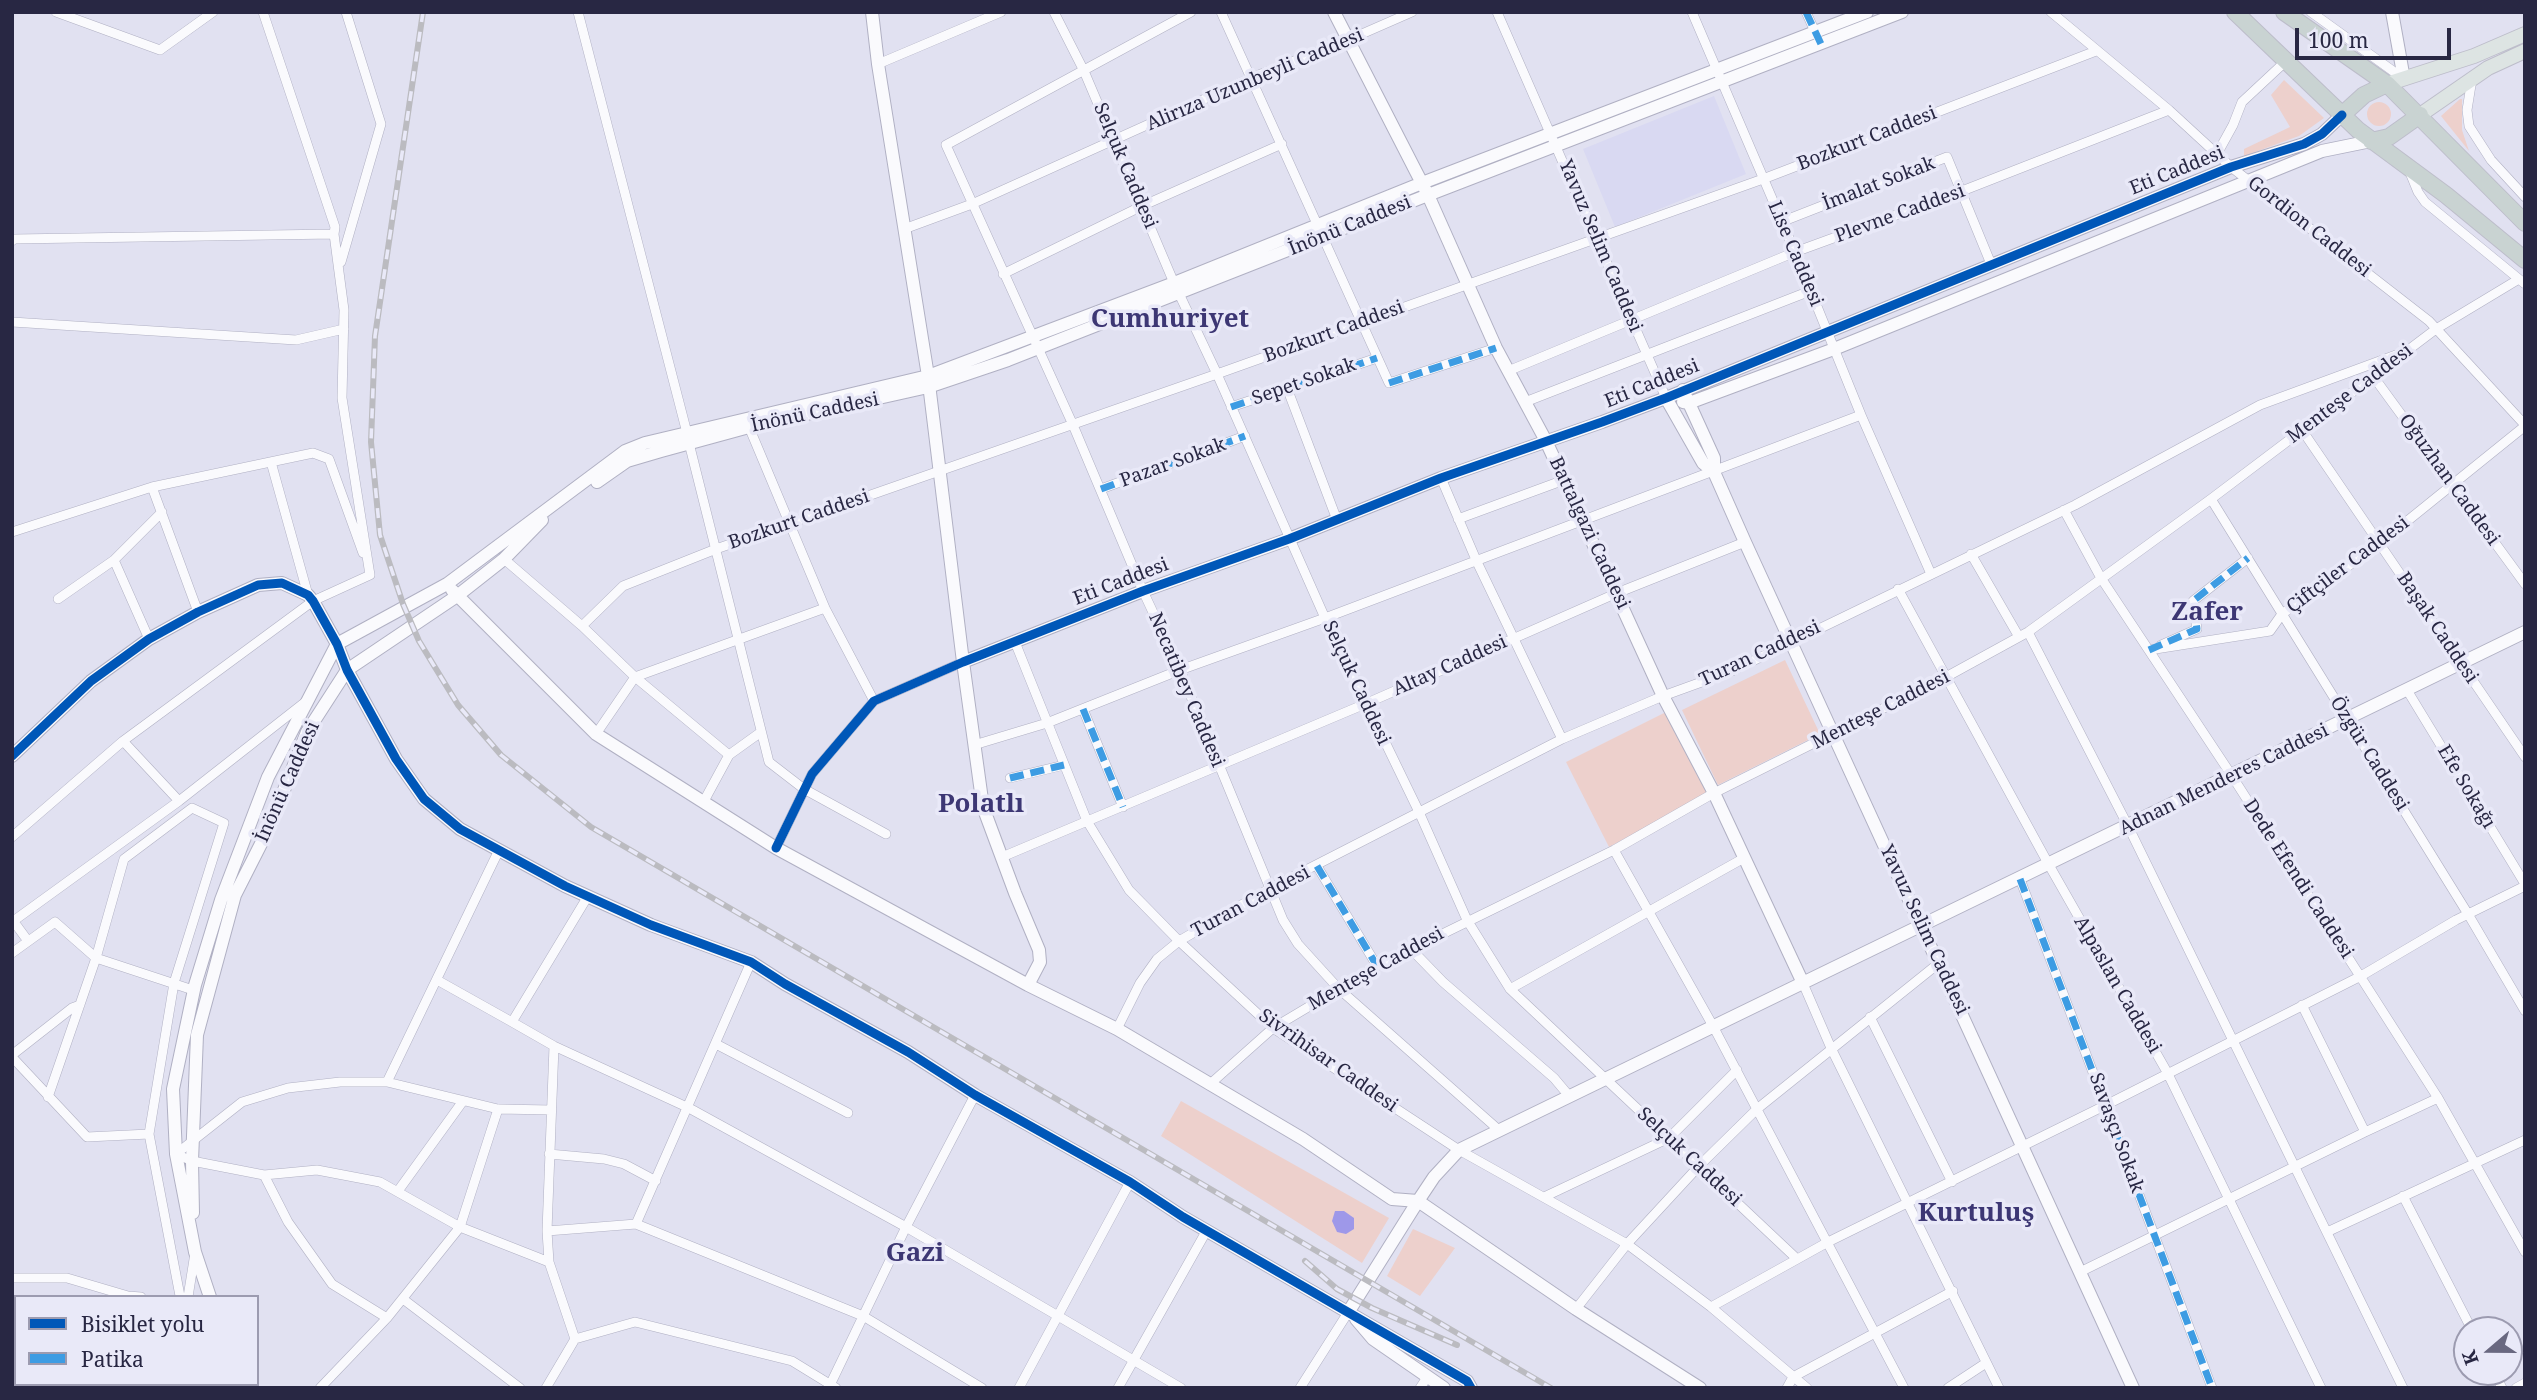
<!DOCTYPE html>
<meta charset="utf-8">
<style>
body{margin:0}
#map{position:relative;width:2537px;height:1400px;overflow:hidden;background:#e1e1f1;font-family:"Noto Serif",serif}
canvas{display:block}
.frame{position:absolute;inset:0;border:14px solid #282743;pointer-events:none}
.legend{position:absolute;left:14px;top:1295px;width:245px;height:91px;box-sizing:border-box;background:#e9e9f8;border:2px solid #9c9bb0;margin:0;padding:9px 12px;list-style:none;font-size:21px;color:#282743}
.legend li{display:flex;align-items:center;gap:14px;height:35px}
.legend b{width:35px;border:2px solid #9c9bb0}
.north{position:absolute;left:2453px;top:1316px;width:70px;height:70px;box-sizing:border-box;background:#e9e9f8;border:2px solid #9c9bb0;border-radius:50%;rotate:250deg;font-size:19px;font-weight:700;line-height:28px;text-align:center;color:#282743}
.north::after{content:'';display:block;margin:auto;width:24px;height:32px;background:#696880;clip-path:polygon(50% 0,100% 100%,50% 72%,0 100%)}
.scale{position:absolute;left:2295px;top:28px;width:156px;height:32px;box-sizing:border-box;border:4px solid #282743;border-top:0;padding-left:9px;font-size:21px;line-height:24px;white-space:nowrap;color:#282743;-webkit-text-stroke:5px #e9e9f8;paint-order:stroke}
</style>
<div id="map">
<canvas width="2537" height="1400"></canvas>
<div class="frame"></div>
<ul class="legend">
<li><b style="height:9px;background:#0057b8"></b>Bisiklet yolu</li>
<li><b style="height:9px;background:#3d9ce3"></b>Patika</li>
</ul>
<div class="north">K</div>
<div class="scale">100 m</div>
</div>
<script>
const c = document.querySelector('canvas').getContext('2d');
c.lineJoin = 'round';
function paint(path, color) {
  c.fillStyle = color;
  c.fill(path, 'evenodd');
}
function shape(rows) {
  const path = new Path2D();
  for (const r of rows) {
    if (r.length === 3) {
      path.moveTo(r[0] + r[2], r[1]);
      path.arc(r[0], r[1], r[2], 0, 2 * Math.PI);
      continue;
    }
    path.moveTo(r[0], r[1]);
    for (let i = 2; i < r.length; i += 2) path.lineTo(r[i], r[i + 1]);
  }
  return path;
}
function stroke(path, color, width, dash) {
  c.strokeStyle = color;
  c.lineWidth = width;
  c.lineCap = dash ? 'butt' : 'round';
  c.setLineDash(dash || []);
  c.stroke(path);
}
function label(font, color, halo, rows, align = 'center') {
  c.font = font + ' "Noto Serif",serif';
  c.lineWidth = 7;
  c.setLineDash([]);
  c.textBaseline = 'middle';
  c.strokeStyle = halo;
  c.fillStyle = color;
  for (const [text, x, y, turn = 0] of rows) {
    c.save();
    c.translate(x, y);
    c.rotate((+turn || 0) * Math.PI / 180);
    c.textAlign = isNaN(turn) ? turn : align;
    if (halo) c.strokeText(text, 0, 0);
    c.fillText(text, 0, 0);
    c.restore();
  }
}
const built = shape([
 [1714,96,1746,174,1615,227,1583,149]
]);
const green = shape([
 [2284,80,2324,118,2299,136,2244,156,2244,149,2290,127,2271,95],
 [2460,99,2462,99,2462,130,2469,151,2441,116],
 [2379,114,12],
 [1785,660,1820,734,1718,785,1682,710],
 [1666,712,1708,795,1609,847,1566,762],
 [1181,1101,1389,1218,1362,1263,1161,1136],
 [1413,1229,1455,1248,1420,1296,1387,1276]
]);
const water = shape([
 [1335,1211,1344,1211,1354,1218,1354,1229,1346,1234,1337,1232,1332,1221]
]);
const street = shape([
 [56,12,160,50,213,12],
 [578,12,687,433],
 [1054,12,1084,71,1174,283,1217,374,1325,618,1419,812,1467,920,1510,989,1797,1259],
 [1191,12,946,145,1073,425,1143,591,1180,670,1283,920,1298,944,1338,988,1500,1131],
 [1221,12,1389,383,1496,348],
 [1497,12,1666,398],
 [1692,12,1795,252,1861,415,1931,574],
 [1806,12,1817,36],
 [2051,12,2169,110,2231,167,2429,321,2525,425],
 [2311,12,2404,79],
 [878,64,1001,12],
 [2472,79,2467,110,2469,126,2491,160,2525,197],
 [2217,154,2233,125,2242,102,2286,61],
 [2409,170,2418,192,2425,202,2525,284],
 [1781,222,1947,157,1991,264],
 [904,229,972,204,1251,78,1348,40,1412,12],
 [12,241,14,239,334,234],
 [341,262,381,124,346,12],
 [1003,274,1142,206,1282,144],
 [12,322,296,340,344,329],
 [1508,371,1795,252,1962,191,2169,110],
 [2373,376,2525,584],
 [1287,388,1337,520],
 [1525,402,1810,291],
 [1231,407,1377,358],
 [749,427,825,608,874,701],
 [2302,430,2525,757],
 [689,443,769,762,804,789,886,834],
 [271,462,308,595],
 [1441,478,1477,562,1562,739],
 [152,487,198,612],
 [1101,489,1245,436],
 [2211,499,2468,914,2525,1011],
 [2064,510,2101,578,2232,776,2438,1098,2525,1252],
 [1458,519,1564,480],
 [12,532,152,487,313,453,329,459,363,553],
 [1971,554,2019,637],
 [504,559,582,626,635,677,729,755],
 [114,560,149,639],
 [1898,589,2049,865,2167,1072,2321,1388],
 [58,599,114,560,162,512],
 [582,626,623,586,716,549,1217,374,1763,179,2096,51],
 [2028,632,2128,826,2403,1388],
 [1015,642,1087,821,1129,890,1179,941,1273,1028,1459,1150,1627,1244,1711,1307,1807,1388],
 [2161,645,2197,629,2193,601,2248,558],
 [2149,650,2270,631,2282,614,2380,543,2525,426],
 [2407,690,2525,884],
 [1083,709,1123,807],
 [596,734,635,677,825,608],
 [123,741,179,801],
 [974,745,1047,723,1180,670,1325,618,1861,415],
 [1010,778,1064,765],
 [704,801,729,755,761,732],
 [12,837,123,741,313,601,370,575,342,398,344,310,334,234,335,227,263,12],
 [776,848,812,774,874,701,963,662],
 [1614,850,1713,1026,1904,1388],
 [1002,857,1365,704,1617,593,1745,542],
 [1317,866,1377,966],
 [2020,879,2212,1388],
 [12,922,179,801,304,703],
 [14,922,28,941],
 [1411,949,1443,982,1554,1078,1570,1097],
 [12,953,55,922,96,958,193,990],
 [437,980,512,1022],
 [1802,981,1831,1048,1999,1388],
 [1510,989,1744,858],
 [2302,1005,2365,1132],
 [1870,1017,1952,1182],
 [1117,1029,1140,983,1157,959,1179,941,1269,889,1562,739,1663,696,1732,671,2075,505,2260,405,2396,355],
 [716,1044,848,1113],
 [554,1046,689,1108,906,1227,1181,1388],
 [12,1055,72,1008,80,1005],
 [12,1057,87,1137,149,1134],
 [387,1082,499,850],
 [1209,1085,1273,1028,1377,966,1614,850,1714,793,1946,677,2028,632,2211,499,2436,329,2519,279],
 [48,1097,96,958,124,859,192,808,224,823,174,983,149,1134,180,1296],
 [549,1154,604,1159,624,1164,656,1181],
 [264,1175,288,1222,332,1284,387,1318],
 [398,1191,463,1101],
 [2403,1196,2472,1330],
 [1544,1197,1669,1138,1737,1070],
 [636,1224,751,962],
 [547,1231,636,1224,863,1316,982,1388],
 [2327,1232,2525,1140],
 [549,1262,460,1227,380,1182,317,1170,264,1175,192,1161,176,1154,242,1102,288,1088,340,1082,387,1082,498,1109,551,1110],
 [2080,1272,2365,1132,2438,1098],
 [12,1278,67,1278,128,1296,141,1297],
 [188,1297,195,1253],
 [403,1299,520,1388],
 [1711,1307,1828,1242,2106,1105,2361,976,2456,920,2525,886],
 [1576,1309,1627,1244,1699,1166,1757,1109,1939,963],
 [575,1339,635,1322,792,1361,836,1388],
 [2494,1372,2502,1388],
 [831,1383,906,1227,975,1095],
 [52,1384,62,1388],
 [189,1384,190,1388],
 [30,1388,44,1384],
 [320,1388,387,1318,460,1227,498,1109],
 [546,1388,575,1339,549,1262,547,1231,554,1046,512,1022,588,896],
 [1019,1388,1130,1182],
 [1118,1388,1207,1230],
 [1300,1388,1349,1311],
 [1420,1388,1428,1376],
 [1787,1388,1793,1377,1953,1291],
 [1948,1388,1986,1363],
 [2516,1388,2525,1383]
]);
const secondary = shape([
 [872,12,878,64,928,376,963,662,983,807,1015,893,1039,950,1040,962,1028,985],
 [1334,12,1428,195,1496,348,1546,441,1663,696,1714,793,1802,981],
 [2392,12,2404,79],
 [1683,390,1714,458,1714,472,1745,542,2133,1388],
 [1666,398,1703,463,1714,472],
 [1683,402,1689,403,1834,349,2322,151,2371,141],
 [597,482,627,461,661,451,749,427,928,387,1008,360,1428,195,1902,12],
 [452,590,596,734,776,848,1028,985,1117,1029,1303,1139,1392,1199,1418,1201,1576,1309,1700,1388],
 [963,662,1143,591,1289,539,1441,478,1602,422,1666,398,2231,167,2304,144,2322,134,2342,115],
 [12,756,91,681,149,639,198,612,258,585,282,583,308,595,313,601,337,644,347,670,396,759,424,799,460,829,565,886,651,925,751,962,785,984,908,1052,975,1095,1130,1182,1183,1217,1467,1381,1471,1388],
 [193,1213,192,1161,197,1035,235,895,269,828,307,732,347,670,457,596,504,559,542,520],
 [210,1297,195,1252,176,1154,173,1089,195,985,221,900,268,777,337,644,447,584,625,451,645,443,928,376,1174,283,1422,183,1867,12],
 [1349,1311,1418,1201,1434,1177,1459,1150,2525,632],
 [1356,1319,1373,1339,1444,1388],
 [247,1384,249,1388]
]);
const primary = shape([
 [2387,84,2474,56,2525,34],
 [2420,115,2488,68,2525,51]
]);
const highway = shape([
 [2235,12,2358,130,2446,195,2525,260],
 [2284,12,2387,84,2525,223],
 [2342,115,2364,95,2387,84],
 [2371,141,2389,137,2420,115]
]);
const rail = shape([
 [423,12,375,336,371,442,380,535,403,604,419,641,458,705,501,755,591,827,1551,1388],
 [1305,1261,1337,1289,1372,1308,1457,1345]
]);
const quiet = shape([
 [1806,12,1821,44],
 [1389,383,1496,348],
 [1231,407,1377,358],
 [1101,489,1245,436],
 [2149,650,2197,629,2193,601,2248,558],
 [1083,709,1123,807],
 [1010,778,1064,765],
 [1317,866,1377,966],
 [2020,879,2212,1388]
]);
const cycleway = shape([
 [12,756,91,681,149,639,198,612,258,585,282,583,308,595,313,601,337,644,347,670,396,759,424,799,460,829,565,886,651,925,751,962,785,984,908,1052,975,1095,1130,1182,1183,1217,1467,1381,1471,1388],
 [776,848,812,774,874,701,963,662,1143,591,1289,539,1441,478,1602,422,1666,398,2231,167,2304,144,2322,134,2342,115]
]);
const streetNames = [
 ["Alirıza Uzunbeyli Caddesi",1255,80,-23],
 ["Bozkurt Caddesi",1867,139,-21],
 ["Selçuk Caddesi",1125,166,67],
 ["Eti Caddesi",2177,171,-22],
 ["İmalat Sokak",1879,184,-21],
 ["Plevne Caddesi",1900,214,-20],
 ["İnönü Caddesi",1350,226,-22],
 ["Gordion Caddesi",2309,227,38],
 ["Yavuz Selim Caddesi",1600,246,67],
 ["Lise Caddesi",1795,254,67],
 ["Bozkurt Caddesi",1334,332,-20],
 ["Sepet Sokak",1304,382,-19],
 ["Eti Caddesi",1652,384,-22],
 ["Menteşe Caddesi",2350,394,-37],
 ["İnönü Caddesi",815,413,-12],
 ["Pazar Sokak",1173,463,-20],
 ["Oğuzhan Caddesi",2449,480,54],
 ["Bozkurt Caddesi",799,520,-19],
 ["Battalgazi Caddesi",1589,533,65],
 ["Çiftçiler Caddesi",2348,565,-37],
 ["Eti Caddesi",1121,582,-21],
 ["Başak Caddesi",2437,628,56],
 ["Turan Caddesi",1760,654,-25],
 ["Altay Caddesi",1450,666,-24],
 ["Selçuk Caddesi",1356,683,65],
 ["Necatibey Caddesi",1186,690,67],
 ["Menteşe Caddesi",1881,710,-27],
 ["Özgür Caddesi",2369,754,58],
 ["Adnan Menderes Caddesi",2224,780,-26],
 ["İnönü Caddesi",288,782,-66],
 ["Efe Sokağı",2466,787,59],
 ["Dede Efendi Caddesi",2298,879,57],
 ["Turan Caddesi",1251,902,-28],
 ["Yavuz Selim Caddesi",1924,930,65],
 ["Menteşe Caddesi",1376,969,-29],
 ["Alpaslan Caddesi",2117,985,60],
 ["Sivrihisar Caddesi",1328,1061,35],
 ["Savaşçı Sokak",2116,1133,70],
 ["Selçuk Caddesi",1689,1157,43]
];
const districtNames = [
 ["Cumhuriyet",1170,320],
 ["Zafer",2207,613],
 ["Polatlı",981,805],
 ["Kurtuluş",1976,1214],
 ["Gazi",915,1254]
];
paint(built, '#d9d9f2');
paint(green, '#edd0cc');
paint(water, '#9e98e9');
stroke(street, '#b0b0c3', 10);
stroke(secondary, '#b0b0c3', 14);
stroke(primary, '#bdbdca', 16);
stroke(highway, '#bdbdca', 18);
stroke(street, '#fafafd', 9);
stroke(secondary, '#fafafd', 12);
stroke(primary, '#dde4e3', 14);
stroke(highway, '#c9d3d2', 16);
stroke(rail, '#bbbbc0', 6);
stroke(rail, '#e9e9f8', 3.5, [10]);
stroke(quiet, '#3d9ce3', 7, [14, 7]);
stroke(cycleway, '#0057b8', 9);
label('19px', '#282743', '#e9e9f8', streetNames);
label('bold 26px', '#3d3774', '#e9e9f8', districtNames);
</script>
